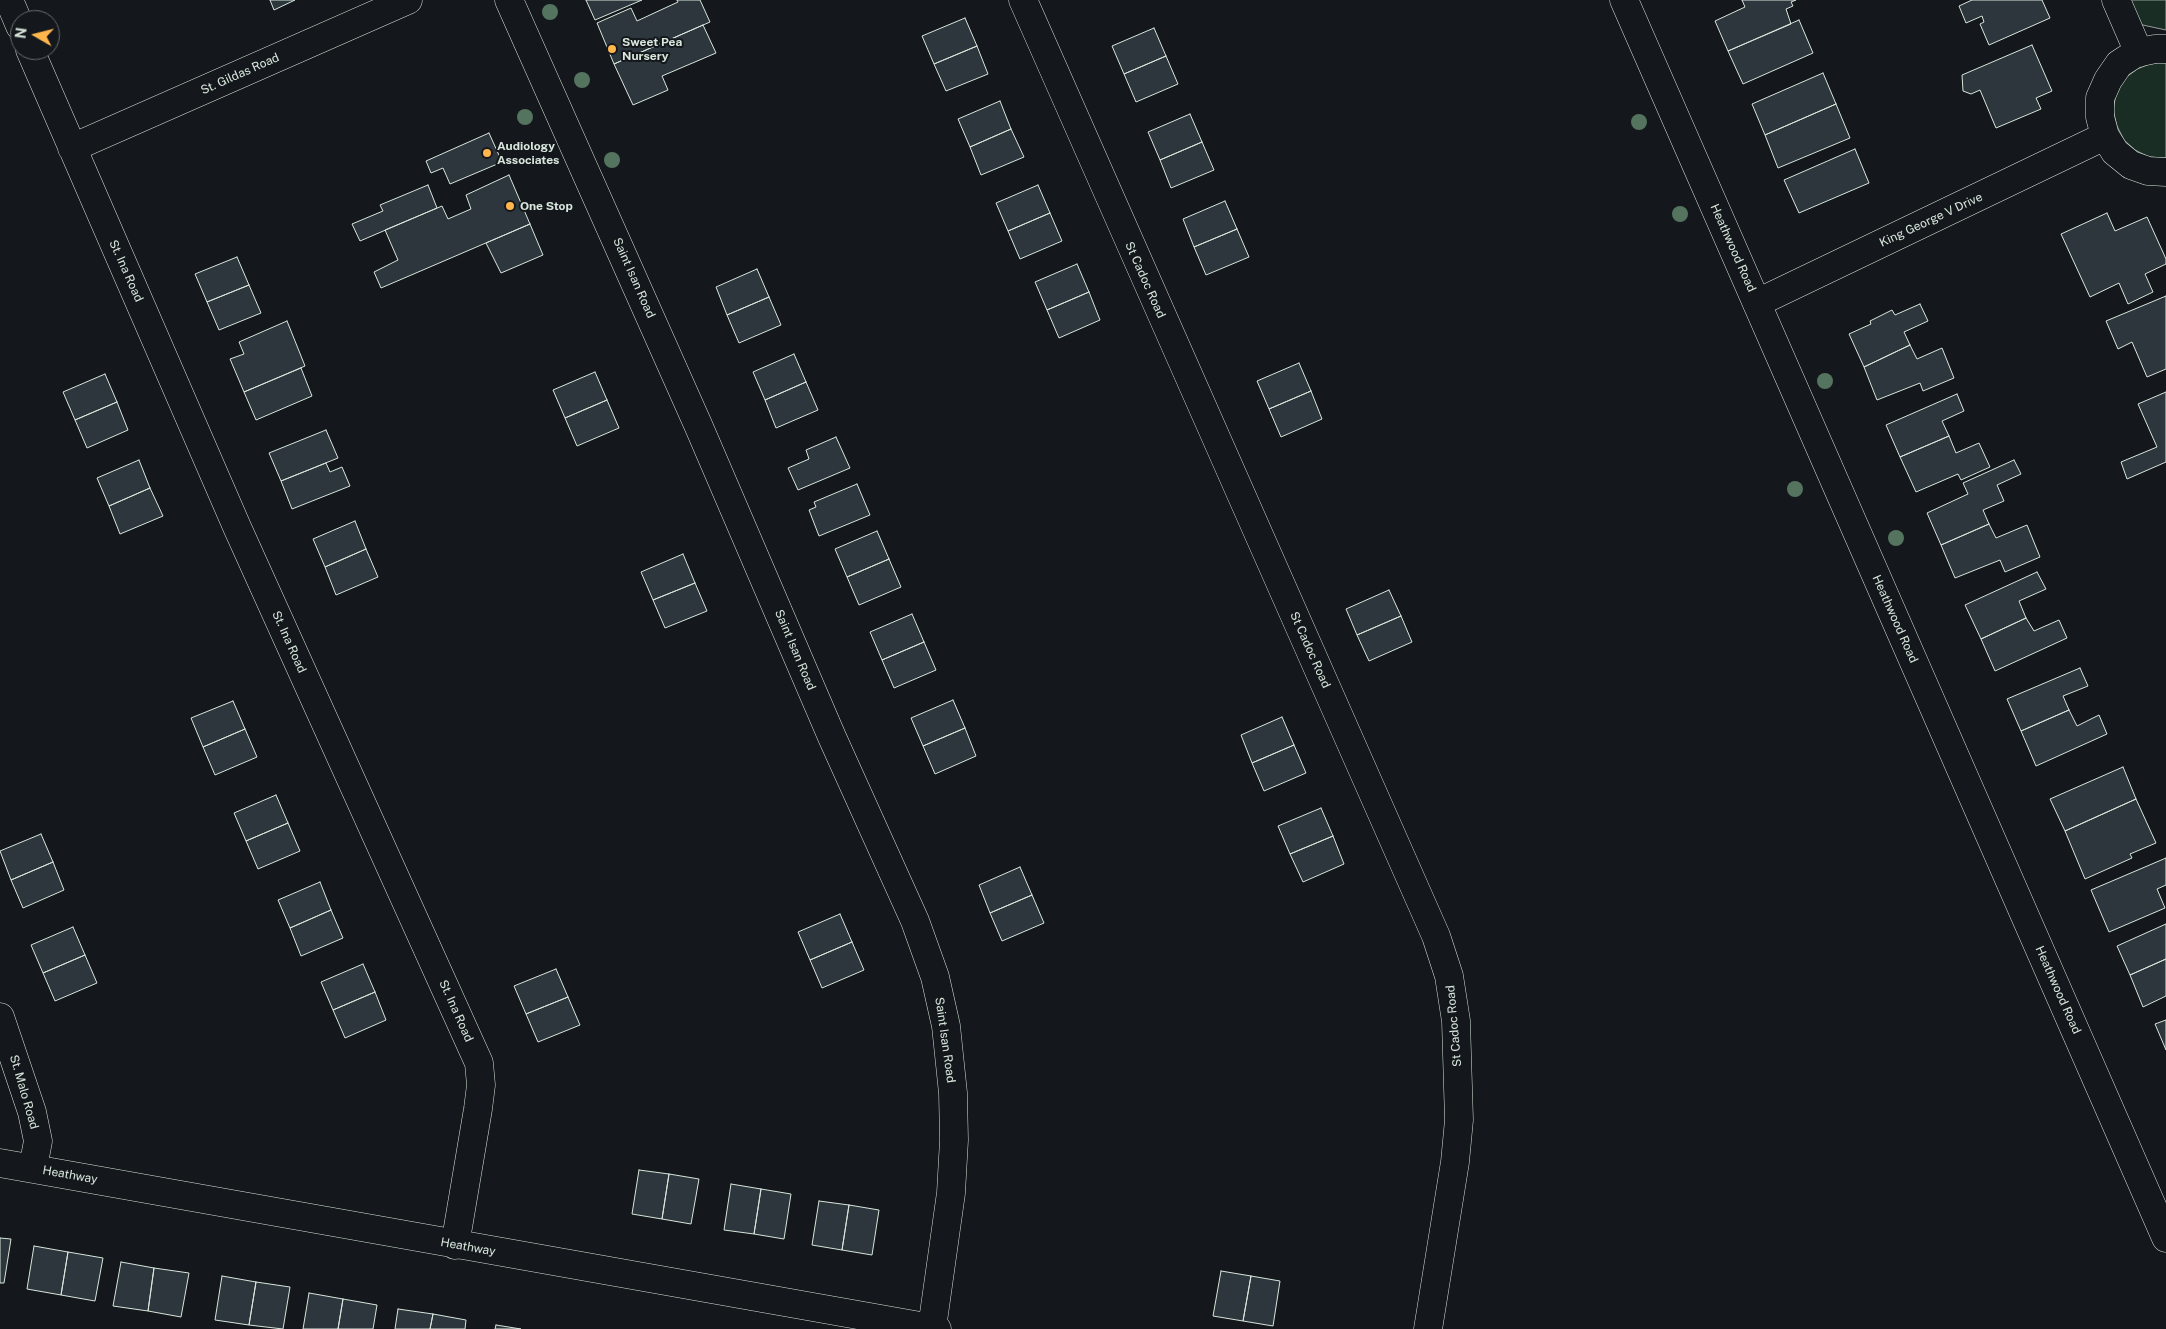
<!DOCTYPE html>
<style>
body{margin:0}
#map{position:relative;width:2166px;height:1329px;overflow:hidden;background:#14181c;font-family:"Public Sans",sans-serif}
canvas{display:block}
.north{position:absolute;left:10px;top:10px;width:50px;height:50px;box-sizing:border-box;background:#14181c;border:1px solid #626a69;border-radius:50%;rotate:278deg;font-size:14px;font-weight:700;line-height:20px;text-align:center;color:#d8e6dc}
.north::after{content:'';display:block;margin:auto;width:18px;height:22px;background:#ffb74d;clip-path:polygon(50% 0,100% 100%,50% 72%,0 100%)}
</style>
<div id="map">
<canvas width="2166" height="1329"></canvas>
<div class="north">N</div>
</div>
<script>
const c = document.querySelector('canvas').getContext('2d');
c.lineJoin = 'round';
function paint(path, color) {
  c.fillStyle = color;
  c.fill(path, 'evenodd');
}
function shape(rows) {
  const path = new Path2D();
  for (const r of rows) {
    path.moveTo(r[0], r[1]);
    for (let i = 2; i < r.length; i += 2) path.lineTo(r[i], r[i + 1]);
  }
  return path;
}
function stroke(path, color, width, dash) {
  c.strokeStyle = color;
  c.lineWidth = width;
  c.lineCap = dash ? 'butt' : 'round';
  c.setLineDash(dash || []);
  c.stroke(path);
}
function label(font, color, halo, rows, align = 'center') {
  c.font = font + ' "Public Sans",sans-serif';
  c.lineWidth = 4;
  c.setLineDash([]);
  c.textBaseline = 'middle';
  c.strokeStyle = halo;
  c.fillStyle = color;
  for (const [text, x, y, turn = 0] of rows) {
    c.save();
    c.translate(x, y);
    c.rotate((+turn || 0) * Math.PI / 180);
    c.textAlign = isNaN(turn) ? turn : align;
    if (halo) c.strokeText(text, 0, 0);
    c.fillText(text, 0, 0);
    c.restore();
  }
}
const green = shape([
 [2127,0,2166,0,2166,30,2138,24,2127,0],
 [2166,62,2166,158,2164,158,2149,157,2135,150,2124,140,2117,126,2113,110,2116,94,2124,79,2137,69,2152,63,2166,62]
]);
const building = shape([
 [270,0,295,0,274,10,270,0],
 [586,0,642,0,595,20,586,0],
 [677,0,700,0,710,22,614,64,597,23,631,8,637,21,678,2,677,0],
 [1742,0,1796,0,1791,2,1793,6,1786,9,1791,24,1728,51,1715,21,1745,7,1742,0],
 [1972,0,2042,0,2050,18,1989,45,1980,24,1984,22,1982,16,1966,23,1959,6,1972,0],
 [965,18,977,46,934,64,922,36,965,18],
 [1799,20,1813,53,1743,84,1728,51,1799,20],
 [703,25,716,53,662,76,668,90,633,105,614,64,703,25],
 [1154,28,1166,56,1124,74,1112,46,1154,28],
 [2032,45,2052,91,2036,98,2041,109,1996,128,1980,90,1971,94,1963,91,1962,75,2032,45],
 [977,46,988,74,946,91,934,64,977,46],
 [1166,56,1178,84,1136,102,1124,74,1166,56],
 [1823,73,1836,104,1765,135,1752,104,1823,73],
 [1000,101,1011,129,970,147,958,119,1000,101],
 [1836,104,1850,138,1778,168,1765,135,1836,104],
 [1190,114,1202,142,1160,160,1148,132,1190,114],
 [1011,129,1024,157,981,175,970,147,1011,129],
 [489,133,502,162,450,184,443,168,431,173,426,161,489,133],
 [1202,142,1214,170,1171,188,1160,160,1202,142],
 [1855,149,1869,183,1799,213,1784,180,1855,149],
 [509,175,530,224,381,288,374,272,398,260,385,230,442,206,448,219,471,209,466,195,509,175],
 [428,185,437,208,360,241,352,224,383,211,380,205,428,185],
 [1038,185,1050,213,1008,231,996,203,1038,185],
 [1225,201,1237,229,1194,247,1183,219,1225,201],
 [1050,213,1062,241,1020,259,1008,231,1050,213],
 [2107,213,2115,231,2147,217,2166,259,2166,264,2145,274,2153,292,2128,304,2119,283,2090,297,2061,234,2107,213],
 [530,224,543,255,501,273,486,243,530,224],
 [1237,229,1249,257,1206,275,1194,247,1237,229],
 [237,257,249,285,207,302,195,274,237,257],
 [1077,264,1089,292,1047,310,1035,282,1077,264],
 [757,269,769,297,727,315,716,287,757,269],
 [249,285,261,313,219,330,207,302,249,285],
 [1089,292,1100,320,1059,338,1047,310,1089,292],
 [2166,296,2166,369,2147,377,2132,342,2118,349,2106,321,2166,296],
 [769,297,781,325,739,343,727,315,769,297],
 [1920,304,1928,321,1904,332,1910,345,1864,367,1849,334,1871,324,1870,321,1892,310,1895,315,1920,304],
 [287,321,305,366,244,392,230,359,244,354,239,342,287,321],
 [1910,345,1917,359,1942,348,1954,378,1923,391,1920,383,1877,400,1864,367,1910,345],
 [794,354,806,382,765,400,753,372,794,354],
 [1299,363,1311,391,1269,409,1257,381,1299,363],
 [301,368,312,396,256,420,244,392,301,368],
 [595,372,607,400,565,418,553,390,595,372],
 [105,374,117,402,75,420,63,392,105,374],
 [806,382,818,410,776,428,765,400,806,382],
 [1311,391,1322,419,1281,437,1269,409,1311,391],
 [2166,392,2166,462,2127,479,2121,462,2157,447,2138,404,2166,392],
 [1957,394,1964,411,1942,421,1949,436,1900,457,1886,425,1957,394],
 [607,400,619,428,577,446,565,418,607,400],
 [117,402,128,430,87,448,75,420,117,402],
 [326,430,338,458,281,481,269,453,326,430],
 [1949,436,1956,453,1979,443,1990,467,1961,480,1958,474,1916,492,1900,457,1949,436],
 [836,437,850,468,798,490,788,468,809,459,806,450,836,437],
 [139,460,150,488,109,506,97,478,139,460],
 [2014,460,2021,474,1997,485,2004,501,1983,510,1989,524,1941,545,1927,513,1968,494,1963,483,2014,460],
 [326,463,330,472,342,467,350,486,292,509,281,481,326,463],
 [857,484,870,515,819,536,809,510,816,507,814,502,857,484],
 [150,488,163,516,120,534,109,506,150,488],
 [355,521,366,549,325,567,313,539,355,521],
 [1989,524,1996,538,2027,525,2040,557,2005,572,2000,560,1955,578,1941,545,1989,524],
 [877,531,889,559,847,577,835,549,877,531],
 [366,549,378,577,336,595,325,567,366,549],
 [683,554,695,583,653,600,641,572,683,554],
 [889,559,901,587,859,605,847,577,889,559],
 [2037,572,2046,589,2019,601,2026,618,1981,639,1965,605,2037,572],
 [695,583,707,611,665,628,653,600,695,583],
 [1389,590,1401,616,1357,635,1346,609,1389,590],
 [912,614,924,642,882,660,870,632,912,614],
 [1401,616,1412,642,1369,661,1357,635,1401,616],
 [2026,618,2034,631,2059,620,2067,638,1995,671,1981,639,2026,618],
 [924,642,936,670,894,688,882,660,924,642],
 [2080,668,2088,686,2063,696,2069,710,2021,731,2007,699,2080,668],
 [953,700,965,728,923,746,911,718,953,700],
 [233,701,245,729,203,747,191,718,233,701],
 [2069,710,2077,726,2099,715,2107,734,2036,766,2021,731,2069,710],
 [1282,717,1294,745,1252,763,1241,735,1282,717],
 [965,728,976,756,935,774,923,746,965,728],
 [245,729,257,757,215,775,203,747,245,729],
 [1294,745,1306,773,1264,791,1252,763,1294,745],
 [2123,767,2136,799,2065,831,2050,799,2123,767],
 [276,795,288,823,246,841,234,813,276,795],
 [2136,799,2156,843,2130,854,2132,858,2085,879,2065,831,2136,799],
 [1321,808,1333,836,1290,854,1278,826,1321,808],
 [288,823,300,851,258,869,246,841,288,823],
 [41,834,53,862,11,880,0,851,41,834],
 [1333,836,1344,864,1303,882,1290,854,1333,836],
 [2166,858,2166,885,2157,889,2165,908,2109,932,2091,890,2166,858],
 [53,862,64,890,23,908,11,880,53,862],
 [1020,867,1032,895,990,913,979,885,1020,867],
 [320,882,331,910,290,928,278,900,320,882],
 [1032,895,1044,923,1002,941,990,913,1032,895],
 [331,910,343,938,301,956,290,928,331,910],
 [840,914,852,942,810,960,798,932,840,914],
 [2166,924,2166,959,2130,975,2117,946,2166,924],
 [73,927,85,955,43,973,31,945,73,927],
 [852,942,864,970,822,988,810,960,852,942],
 [85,955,97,983,55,1001,43,973,85,955],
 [2166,959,2166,996,2143,1007,2130,975,2166,959],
 [363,964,375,992,333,1010,321,982,363,964],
 [556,969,568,997,526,1014,514,986,556,969],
 [375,992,386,1020,345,1038,333,1010,375,992],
 [568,997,580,1025,538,1042,526,1014,568,997],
 [2166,1020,2166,1050,2155,1024,2166,1020],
 [639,1170,669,1174,662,1219,632,1214,639,1170],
 [669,1174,699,1179,691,1224,662,1219,669,1174],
 [731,1184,761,1189,754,1234,724,1230,731,1184],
 [761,1189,791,1194,784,1239,754,1234,761,1189],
 [819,1201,849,1205,842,1250,812,1245,819,1201],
 [849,1205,879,1210,872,1255,842,1250,849,1205],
 [0,1238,11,1239,4,1283,0,1283,0,1238],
 [34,1246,68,1252,61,1295,27,1289,34,1246],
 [68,1252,103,1258,95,1301,61,1295,68,1252],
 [121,1262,154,1268,148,1311,113,1306,121,1262],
 [154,1268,189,1273,181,1317,148,1311,154,1268],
 [1221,1271,1251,1276,1243,1321,1213,1316,1221,1271],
 [222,1276,256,1282,249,1325,215,1320,222,1276],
 [1251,1276,1280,1281,1273,1326,1243,1321,1251,1276],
 [256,1282,290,1287,283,1329,249,1325,256,1282],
 [309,1293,343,1299,338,1329,303,1329,309,1293],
 [343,1299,377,1305,373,1329,338,1329,343,1299],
 [398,1309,433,1314,430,1329,395,1329,398,1309],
 [433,1314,466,1320,465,1329,430,1329,433,1314],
 [496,1325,521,1329,495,1329,496,1325]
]);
const minor = shape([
 [9,0,20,26],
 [509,0,699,427,832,737,915,921,935,977,946,1026,953,1093,954,1140,951,1193,932,1328],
 [1023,0,1436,936,1449,976,1456,1021,1459,1120,1455,1162,1428,1329],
 [2116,0,2139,53],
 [2166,49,2155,49,2136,53,2119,64,2108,80,2100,98,2100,117,2105,136,2115,152,2131,165,2148,171,2166,172],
 [30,50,237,527,479,1063,481,1085,478,1109,455,1245],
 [72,148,408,0],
 [1757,303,2105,136],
 [0,1017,32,1112,38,1141,33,1168],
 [0,1163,937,1329]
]);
const tertiary = shape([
 [1624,0,2166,1238]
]);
const trees = [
 [550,12],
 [582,80],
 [525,117],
 [1639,122],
 [612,160],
 [1680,214],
 [1825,381],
 [1795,489],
 [1896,538]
];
const markers = [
 [612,49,5,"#ffb74d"],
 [487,153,5,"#ffb74d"],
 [510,206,5,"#ffb74d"]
];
const poiNames = [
 ["Sweet Pea",622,42],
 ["Nursery",622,56],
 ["Audiology",497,146],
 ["Associates",497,160],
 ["One Stop",520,206]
];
const streetNames = [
 ["St. Gildas Road",240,74,-24],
 ["King George V Drive",1931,220,-25],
 ["Heathwood Road",1733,248,66],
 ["St. Ina Road",126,271,66],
 ["Saint Isan Road",634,278,66],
 ["St Cadoc Road",1145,280,66],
 ["Heathwood Road",1895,619,66],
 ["St. Ina Road",289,642,66],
 ["Saint Isan Road",795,650,67],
 ["St Cadoc Road",1310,650,66],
 ["Heathwood Road",2058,990,66],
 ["St. Ina Road",456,1011,66],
 ["St Cadoc Road",1454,1026,-95],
 ["Saint Isan Road",945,1040,82],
 ["St. Malo Road",24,1092,74],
 ["Heathway",70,1175,10],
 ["Heathway",468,1247,10]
];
paint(green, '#1a2d24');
stroke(green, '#939e99', 1);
paint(building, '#2c363c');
stroke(building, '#d8e6dc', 1);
stroke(minor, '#d8e6dc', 29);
stroke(tertiary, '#d8e6dc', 29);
stroke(minor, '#14181c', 28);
stroke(tertiary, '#14181c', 28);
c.fillStyle = '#55745f';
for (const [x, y] of trees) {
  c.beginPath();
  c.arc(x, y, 8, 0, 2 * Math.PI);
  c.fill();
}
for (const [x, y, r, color] of markers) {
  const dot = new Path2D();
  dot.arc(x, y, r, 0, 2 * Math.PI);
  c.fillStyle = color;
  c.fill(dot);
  stroke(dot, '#14181c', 2);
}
label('bold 12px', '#d8e6dc', '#14181c', poiNames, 'left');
label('12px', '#d8e6dc', '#14181c', streetNames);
</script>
